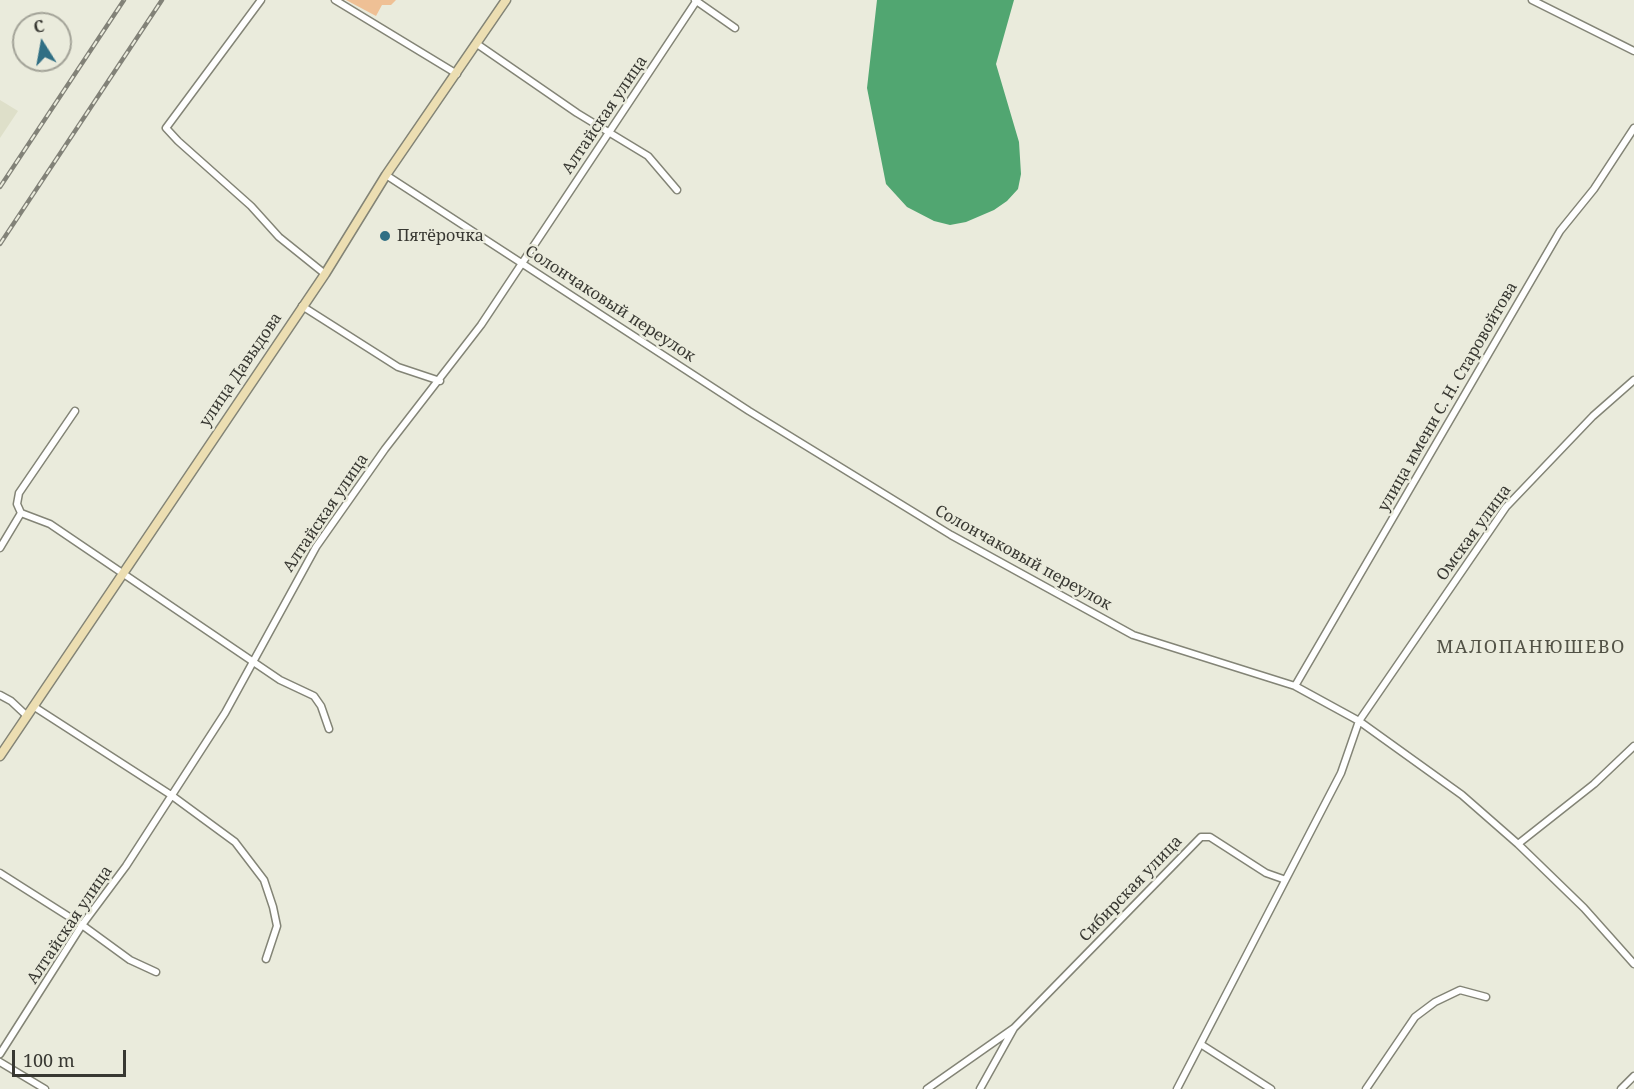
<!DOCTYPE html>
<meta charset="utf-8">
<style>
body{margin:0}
#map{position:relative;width:1634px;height:1089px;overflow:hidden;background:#eaebdc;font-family:"Noto Serif",serif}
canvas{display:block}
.north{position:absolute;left:12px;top:12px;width:60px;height:60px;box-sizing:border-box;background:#eaebdc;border:2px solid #a3a398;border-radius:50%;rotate:349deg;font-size:16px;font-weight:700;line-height:24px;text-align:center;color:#383832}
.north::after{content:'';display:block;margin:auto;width:21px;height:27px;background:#306f84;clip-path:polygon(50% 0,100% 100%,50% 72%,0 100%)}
.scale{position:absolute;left:12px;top:1050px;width:114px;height:27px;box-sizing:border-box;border:3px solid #383832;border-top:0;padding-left:8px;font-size:18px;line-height:21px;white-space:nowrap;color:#383832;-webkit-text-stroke:4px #eaebdc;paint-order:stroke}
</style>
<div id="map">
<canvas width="1634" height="1089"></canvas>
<div class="north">С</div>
<div class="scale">100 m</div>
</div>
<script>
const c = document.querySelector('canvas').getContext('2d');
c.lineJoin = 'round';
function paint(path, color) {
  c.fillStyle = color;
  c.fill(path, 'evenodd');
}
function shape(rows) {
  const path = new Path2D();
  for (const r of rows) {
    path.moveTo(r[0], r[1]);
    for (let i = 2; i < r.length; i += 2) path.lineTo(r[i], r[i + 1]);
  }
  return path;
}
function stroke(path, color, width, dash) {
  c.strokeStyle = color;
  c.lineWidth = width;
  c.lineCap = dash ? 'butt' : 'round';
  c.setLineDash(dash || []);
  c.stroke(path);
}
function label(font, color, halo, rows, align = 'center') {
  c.font = font + ' "Noto Serif",serif';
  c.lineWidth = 5;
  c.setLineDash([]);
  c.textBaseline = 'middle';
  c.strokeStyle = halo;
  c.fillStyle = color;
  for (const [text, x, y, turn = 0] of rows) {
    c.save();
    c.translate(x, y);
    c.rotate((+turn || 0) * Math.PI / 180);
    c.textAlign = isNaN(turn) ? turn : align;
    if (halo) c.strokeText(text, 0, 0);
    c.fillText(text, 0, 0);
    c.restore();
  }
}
const built = shape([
 [0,100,18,111,0,138]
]);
const green = shape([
 [346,0,396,0,391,5,382,5,376,16]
]);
const water = shape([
 [877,0,1014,0,996,64,1019,142,1021,174,1018,189,1007,201,994,210,966,222,950,225,934,221,907,207,886,184,867,88]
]);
const street = shape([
 [261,0,166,128,178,141,251,206,279,237,325,274],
 [335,0,457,74],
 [695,0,735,28],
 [1532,0,1634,51],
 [477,44,577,113,648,156,677,190],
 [386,175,749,411,951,535,1133,635,1295,686,1359,721,1462,795,1518,844,1584,908,1634,964],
 [302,306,398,367,440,381],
 [21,513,50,524,280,680,314,696,321,706,329,729],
 [0,548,21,513,17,504,19,493,75,411],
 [1295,686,1560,231,1594,189,1634,128],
 [0,695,11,701,27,716],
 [33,706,171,795,235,842,264,880,273,907,277,926,266,959],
 [1518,844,1594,784,1634,746],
 [0,873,82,925,130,960,156,972],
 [1014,1028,1201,837,1210,837,1266,873,1283,879],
 [1202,1045,1271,1089],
 [0,1054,82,925,126,866,225,713,316,547,385,449,481,325,697,0],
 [0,1062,45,1089],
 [927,1089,1014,1028,980,1089],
 [1177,1089,1341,773,1359,721,1506,507,1593,416,1634,380],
 [1366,1089,1415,1017,1435,1002,1460,990,1486,997],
 [1621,1089,1634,1076]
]);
const secondary = shape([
 [0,756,325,274,386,175,506,0]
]);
const rail = shape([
 [0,187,124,0],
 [0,244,162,0]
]);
const markers = [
 [385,236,6,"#306f84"]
];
const streetNames = [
 ["Алтайская улица",605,115,-56],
 ["Солончаковый переулок",610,304,33],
 ["улица Давыдова",241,370,-56],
 ["улица имени С. Н. Старовойтова",1448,397,-60],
 ["Алтайская улица",326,513,-56],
 ["Омская улица",1474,533,-54],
 ["Солончаковый переулок",1023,558,29],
 ["Сибирская улица",1131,889,-46],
 ["Алтайская улица",70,925,-56]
];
const poiNames = [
 ["Пятёрочка",397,236]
];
const neighbourhoodNames = [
 ["МАЛОПАНЮШЕВО",1531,648]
];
paint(built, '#dedfc9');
paint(green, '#efc095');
paint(water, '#51a671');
stroke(street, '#838476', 9);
stroke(secondary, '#838476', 11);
stroke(street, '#fff', 6);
stroke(secondary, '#ecdeb2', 8);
stroke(rail, '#828278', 4.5);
stroke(rail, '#eaebdc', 2, [7]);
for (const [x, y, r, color] of markers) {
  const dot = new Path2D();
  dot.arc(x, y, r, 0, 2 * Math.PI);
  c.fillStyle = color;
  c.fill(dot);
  stroke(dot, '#eaebdc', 2);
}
label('16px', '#383832', '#eaebdc', streetNames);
label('16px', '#383832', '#eaebdc', poiNames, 'left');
c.letterSpacing = '1.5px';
label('18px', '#525246', '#eaebdc', neighbourhoodNames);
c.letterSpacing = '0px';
</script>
